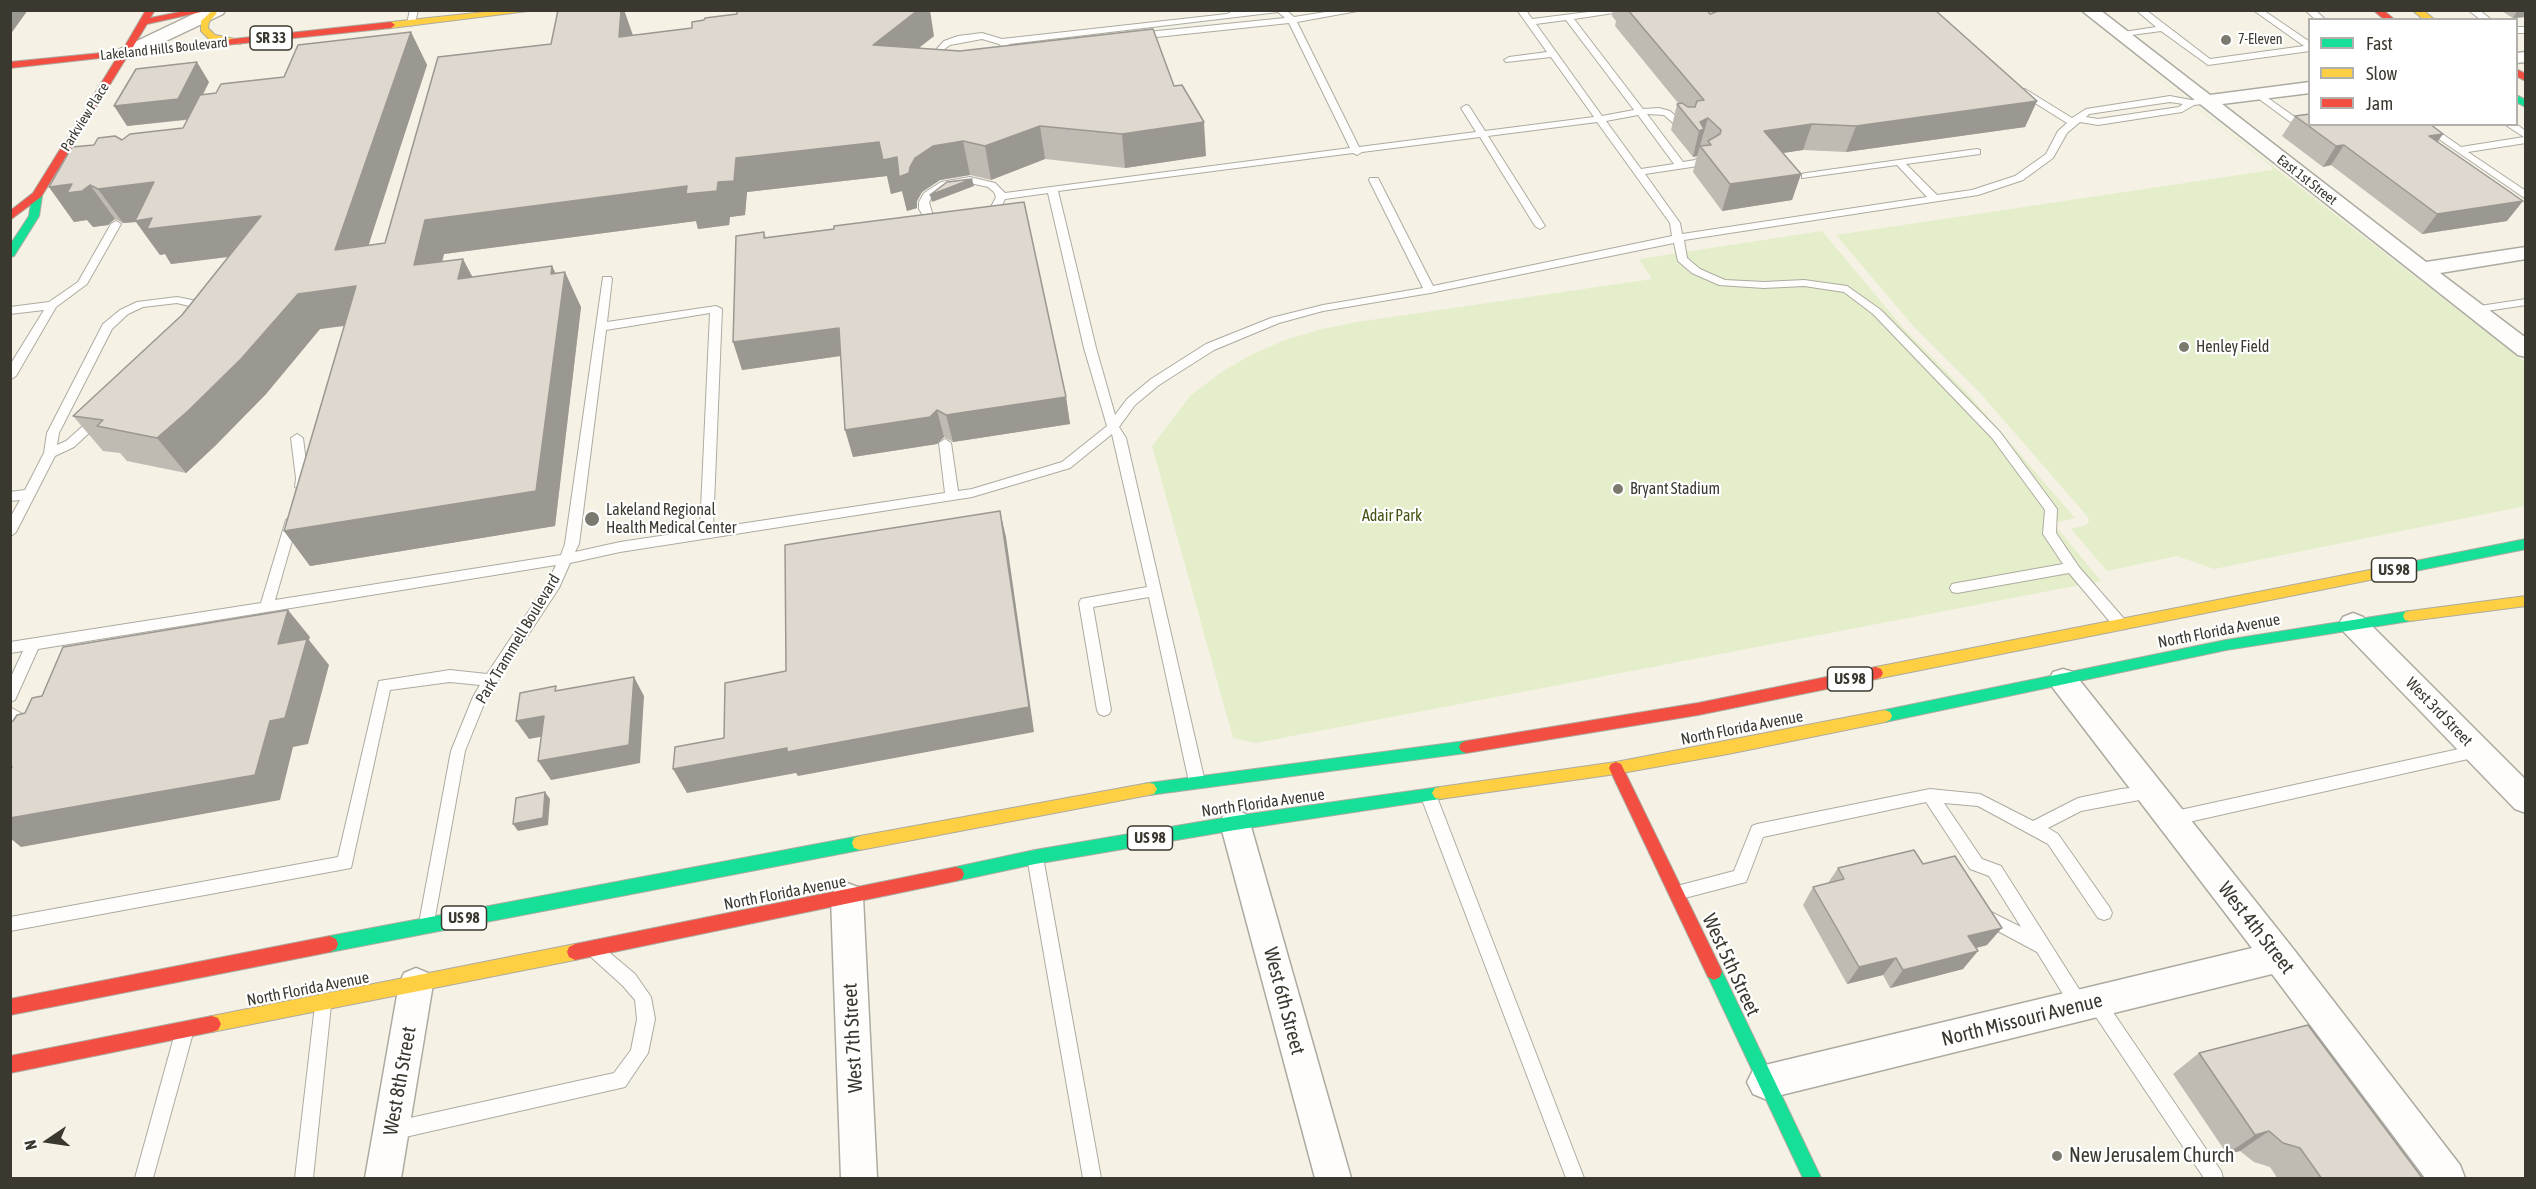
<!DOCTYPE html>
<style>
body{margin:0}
#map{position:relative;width:2536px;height:1189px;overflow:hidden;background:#f5f2e5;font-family:"Asap Condensed",sans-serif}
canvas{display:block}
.frame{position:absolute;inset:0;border:12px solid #3b392f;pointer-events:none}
.legend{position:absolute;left:2308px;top:18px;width:210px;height:108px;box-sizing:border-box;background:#fff;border:2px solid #b1b0ac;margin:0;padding:8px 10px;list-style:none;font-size:18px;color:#3b392f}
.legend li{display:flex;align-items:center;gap:12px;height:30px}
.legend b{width:30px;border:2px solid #b1b0ac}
.north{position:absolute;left:18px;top:1111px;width:60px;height:60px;-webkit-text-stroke:4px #fff;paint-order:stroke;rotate:257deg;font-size:16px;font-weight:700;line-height:24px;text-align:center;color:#3b392f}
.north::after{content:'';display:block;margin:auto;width:21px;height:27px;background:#3b392f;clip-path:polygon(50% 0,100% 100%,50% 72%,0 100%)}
</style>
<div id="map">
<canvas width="2536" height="1189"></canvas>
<div class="frame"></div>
<ul class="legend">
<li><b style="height:8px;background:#16e098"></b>Fast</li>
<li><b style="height:8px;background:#ffcf43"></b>Slow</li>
<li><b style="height:8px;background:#f24e42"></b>Jam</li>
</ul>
<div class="north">N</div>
</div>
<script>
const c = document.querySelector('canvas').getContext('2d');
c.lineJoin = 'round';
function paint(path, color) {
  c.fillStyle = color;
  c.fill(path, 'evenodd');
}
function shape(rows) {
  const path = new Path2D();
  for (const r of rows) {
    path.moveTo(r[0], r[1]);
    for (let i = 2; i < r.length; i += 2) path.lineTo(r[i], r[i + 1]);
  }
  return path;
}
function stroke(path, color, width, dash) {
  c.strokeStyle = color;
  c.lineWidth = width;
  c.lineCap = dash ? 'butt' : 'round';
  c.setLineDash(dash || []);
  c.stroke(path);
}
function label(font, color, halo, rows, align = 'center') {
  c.font = font + ' "Asap Condensed",sans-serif';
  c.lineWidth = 4.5;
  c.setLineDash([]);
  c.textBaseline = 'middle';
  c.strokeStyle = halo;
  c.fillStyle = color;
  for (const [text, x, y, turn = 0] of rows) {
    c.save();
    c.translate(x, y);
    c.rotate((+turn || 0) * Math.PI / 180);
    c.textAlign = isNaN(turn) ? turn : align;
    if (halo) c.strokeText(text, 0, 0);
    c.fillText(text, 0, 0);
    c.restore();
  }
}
const green = shape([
 [2073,11,2525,362,2525,506,2214,569,2177,556,2107,571,2071,529,2086,525,2089,521,2087,516,1981,394,1915,328,1836,235,2272,170,2272,167],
 [1822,231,1905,330,1970,396,2075,518,2053,523,2101,581,1256,743,1233,738,1152,446,1191,395,1223,371,1251,355,1285,340,1322,329,1357,322,1652,279,1639,259]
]);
const lane = shape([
 [410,10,418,10,415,23,411,26,407,23,410,10],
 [1235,10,1286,10,1294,17,1338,10,1363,10,1297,22,1359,147,1476,132,1461,108,1466,105,1469,106,1485,131,1594,117,1551,57,1506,62,1504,60,1509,57,1547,52,1517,10,1526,10,1532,19,1604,10,1633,10,1574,19,1643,109,1659,108,1670,111,1688,127,1688,131,1682,131,1664,115,1647,114,1683,162,1695,160,1705,152,1712,158,1698,166,1645,174,1680,223,1682,234,1927,197,1897,165,1802,178,1802,174,1806,173,1977,149,1980,150,1980,154,1906,164,1937,195,1972,190,2015,176,2046,154,2058,131,2067,123,2019,93,2019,89,2025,89,2072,118,2086,109,2170,96,2191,100,2209,99,2209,103,2194,105,2182,112,2098,125,2080,122,2067,133,2053,158,2023,180,1978,195,1684,240,1687,258,1700,269,1725,280,1764,282,1804,280,1847,286,1881,310,2000,432,2057,509,2056,533,2079,567,2126,621,2128,625,2126,629,2116,629,2069,573,1957,593,1952,592,1950,588,1952,584,1957,583,2063,564,2043,534,2045,510,1992,438,1873,314,1844,292,1804,286,1764,288,1719,285,1692,273,1678,261,1674,243,1430,293,1323,311,1279,323,1214,350,1159,385,1135,405,1119,427,1126,438,1205,782,1202,786,1197,788,1192,786,1189,782,1149,597,1093,607,1111,710,1109,714,1104,716,1099,714,1097,710,1079,603,1081,599,1086,598,1147,587,1112,434,1070,468,972,497,620,552,570,563,559,588,486,699,465,751,433,928,427,930,421,928,419,923,451,751,473,697,480,685,450,682,390,690,351,868,10,931,10,917,338,857,379,681,450,670,487,674,548,582,556,565,38,649,15,700,10,702,10,679,23,651,10,653,10,642,261,603,286,520,292,515,298,520,275,600,561,555,565,544,603,277,611,277,612,279,607,322,716,306,722,309,713,528,945,493,939,443,945,439,951,443,958,491,972,489,1062,462,1107,426,1084,348,1048,193,1005,199,998,213,990,219,961,227,944,225,924,217,919,209,919,202,924,193,941,182,970,177,995,183,1005,193,1350,148,1289,23,1138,39,1134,36,1138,33,1285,18,1278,12,1009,44,1012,53,1003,66,969,76,945,71,933,62,932,54,944,41,958,36,982,33,1002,39,1227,14,1235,10],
 [1566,20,1634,110,1602,116,1536,24,1566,20],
 [982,39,999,44,1003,48,1004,53,997,62,969,70,951,67,941,59,943,50,950,45,982,39],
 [2170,102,2183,104,2179,107,2098,119,2086,117,2089,114,2170,102],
 [1638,115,1674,164,1641,169,1606,121,1638,115],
 [1597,122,1670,223,1672,236,1433,286,1379,180,1378,178,1370,178,1369,180,1423,288,1323,305,1271,318,1206,344,1151,379,1127,399,1115,415,1096,348,1058,191,1353,153,1357,155,1362,152,1480,137,1535,226,1540,229,1545,226,1488,136,1597,122],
 [970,183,988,187,994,192,996,197,990,209,982,215,961,221,950,220,932,213,929,202,932,197,948,187,970,183],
 [710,313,700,530,620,542,575,552,579,544,606,330,710,313],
 [2136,10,2146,10,2210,59,2304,46,2253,10,2263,10,2310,42,2310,51,2208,65,2161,31,2117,37,2117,33,2156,27,2136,10],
 [2305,10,2315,10,2326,20,2316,20,2305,10],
 [2468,10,2479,10,2492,20,2481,20,2468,10],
 [2516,27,2526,27,2526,33,2516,33,2516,27],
 [2258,91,2302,122,2310,121,2310,124,2314,124,2310,127,2297,127,2255,96,2253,94,2258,91],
 [2417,124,2428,124,2461,147,2524,137,2504,124,2516,124,2526,131,2526,143,2468,152,2526,191,2526,199,2417,124],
 [116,221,121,224,87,284,56,307,16,376,10,380,10,365,44,310,10,314,10,307,49,302,78,282,111,224,116,221],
 [177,297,197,301,204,310,204,320,196,334,74,447,55,456,16,532,10,537,10,518,20,500,10,501,10,492,25,490,44,453,47,433,103,324,120,310,137,302,177,297],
 [177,303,189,306,192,310,192,320,187,329,118,395,66,441,57,445,59,433,112,329,128,314,143,307,177,303],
 [2526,299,2526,305,2473,313,2467,310,2473,307,2526,299],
 [297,434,303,438,308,478,307,487,301,491,295,487,296,478,291,438,297,434],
 [10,707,35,721,37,725,35,729,30,731,25,729,10,721,10,707],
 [2477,745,2482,747,2484,751,2482,755,2477,757,2171,826,2166,824,2163,819,2166,814,2171,812,2477,745],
 [2150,786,2155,787,2158,792,2155,797,2081,811,2048,828,2058,834,2110,908,2112,913,2110,918,2104,920,2098,918,2048,844,1978,806,1944,803,1982,859,2001,866,2086,1000,2088,1006,2086,1012,2080,1014,2074,1012,2037,952,1981,922,1979,917,1981,912,1987,910,2021,927,1989,876,1970,869,1926,802,1763,837,1746,882,1677,900,1671,898,1669,893,1671,888,1677,886,1734,871,1752,826,1757,824,1930,789,1980,794,2033,821,2078,798,2121,789,2150,786],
 [1429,791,1434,792,1437,797,1584,1178,1566,1178,1421,797,1424,792,1429,791],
 [1035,850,1041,852,1043,857,1101,1178,1083,1178,1027,857,1029,852,1035,850],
 [597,944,603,947,635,974,651,997,655,1019,648,1053,625,1087,392,1140,386,1137,383,1131,386,1125,392,1122,614,1073,631,1050,637,1019,635,1000,623,986,591,957,589,952,591,947,597,944],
 [2096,994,2102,996,2221,1171,2223,1178,2204,1178,2090,1008,2088,1002,2090,996,2096,994],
 [323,997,329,999,331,1005,313,1178,295,1178,315,1005,317,999,323,997],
 [184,1025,190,1027,193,1033,153,1178,135,1178,175,1033,178,1027,184,1025]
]);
const street = shape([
 [202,10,225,10,223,14,130,58,118,58,115,54,118,50,202,10],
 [2081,10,2100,10,2210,95,2310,82,2310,93,2222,104,2426,262,2526,247,2526,259,2440,273,2526,338,2526,357,2518,355,2081,10],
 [2526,52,2526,62,2516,63,2516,53,2526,52],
 [2353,613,2363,617,2526,780,2526,813,2515,809,2343,631,2339,624,2343,617,2353,613],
 [2063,669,2073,672,2291,946,2460,1165,2465,1178,2425,1178,2272,974,1765,1099,1753,1094,1747,1082,1753,1070,1765,1065,2252,948,2053,688,2049,680,2053,672,2063,669],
 [1235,810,1246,814,1250,823,1351,1178,1315,1178,1220,823,1224,814,1235,810],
 [847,883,858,887,863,897,877,1178,841,1178,831,897,836,887,847,883],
 [416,968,428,973,433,984,401,1178,365,1178,399,984,404,973,416,968]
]);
const fast = shape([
 [2516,95,2526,100,2526,107,2516,102,2516,95],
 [37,193,42,196,39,216,14,256,10,257,10,245,29,216,32,196,37,193],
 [2526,539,2526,549,2380,578,2373,573,2380,568,2526,539],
 [2410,611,2415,612,2417,616,2415,620,2410,621,2226,650,1885,722,1880,720,1878,716,1880,712,1885,710,2226,640,2410,611],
 [1466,741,1471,743,1473,747,1471,751,1466,753,1149,795,1144,794,1141,789,1144,784,1149,783,1466,741],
 [1440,787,1445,788,1448,793,1445,798,1440,799,1235,830,1035,864,956,881,950,879,948,874,950,869,956,867,1035,850,1235,816,1440,787],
 [860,836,866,838,868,843,866,848,860,850,330,952,324,949,322,944,324,939,330,936,860,836],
 [1714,964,1720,967,1821,1178,1803,1178,1706,972,1708,967,1714,964]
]);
const slow = shape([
 [213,10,217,13,209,22,208,28,215,35,240,40,240,44,209,39,201,31,201,21,213,10],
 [503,10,536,10,391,28,387,25,391,22,503,10],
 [2412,10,2423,10,2435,20,2424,20,2412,10],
 [2380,568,2387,573,2380,578,1876,679,1871,677,1869,673,1871,669,1876,667,2380,568],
 [2526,596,2526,606,2410,621,2405,620,2403,616,2405,612,2410,611,2526,596],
 [1885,710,1890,712,1892,716,1890,720,1885,722,1728,754,1616,774,1440,799,1435,798,1432,793,1435,788,1440,787,1616,762,1885,710],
 [1149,783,1154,784,1157,789,1154,794,1149,795,860,850,854,848,852,843,854,838,860,836,1149,783],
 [575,944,581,947,583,952,581,957,575,960,212,1032,206,1030,203,1024,206,1018,212,1016,575,944]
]);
const jam = shape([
 [146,10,155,10,150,18,190,10,210,10,147,24,131,50,391,22,395,25,391,28,128,55,41,197,10,220,10,211,33,193,118,56,10,68,10,62,122,51,146,10],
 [2373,10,2383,10,2395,20,2385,20,2373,10],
 [2516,69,2526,74,2526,81,2516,76,2516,69],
 [1876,667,1881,669,1883,673,1881,677,1876,679,1698,715,1466,753,1461,751,1459,747,1461,743,1466,741,1698,703,1876,667],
 [1616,762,1621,764,1720,967,1722,972,1720,977,1714,980,1708,977,1609,768,1611,764,1616,762],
 [956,867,962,869,964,874,962,879,956,881,575,960,569,957,567,952,569,947,575,944,956,867],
 [330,936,336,939,338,944,336,949,330,952,10,1015,10,999,330,936],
 [212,1016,218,1018,221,1024,218,1030,212,1032,10,1073,10,1056,212,1016]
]);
const wall = shape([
 [558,10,624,10,633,35,934,36,919,48,1174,86,1206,156,1125,168,1045,159,991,180,970,175,940,180,922,192,917,201,917,208,907,211,902,191,891,194,887,176,747,192,745,215,730,217,729,225,698,229,696,221,444,254,442,261,472,277,552,266,556,274,581,307,555,526,310,566,284,531,345,326,320,329,266,394,215,446,186,473,127,461,120,453,103,451,73,416,182,315,228,257,171,264,165,254,160,255,136,222,123,223,115,219,108,225,93,227,87,220,74,222,49,187,94,145,183,128,187,120,127,126,209,82,203,95,216,93,284,77,411,32,427,65,368,245,385,243,551,44],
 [1613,10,1707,10,1710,14,2037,101,2025,127,1846,152,1803,150,1783,153,1801,174,1792,200,1722,211,1693,172,1697,156,1693,157,1671,130,1677,104,1678,103,1615,26,1616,21,1612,16],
 [2500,10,2526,10,2526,17,2513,18],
 [2295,116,2438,141,2507,221,2422,234,2331,165,2323,167,2282,136],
 [764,232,766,238,1066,397,1070,424,953,442,944,437,937,444,853,457,841,356,742,370],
 [1923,864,1987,945,1976,948,1963,969,1890,988,1883,975,1847,984,1803,905,1813,887,1828,883,1838,868],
 [2199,1053,2423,1179,2278,1179,2270,1167,2254,1162,2240,1151,2227,1154,2173,1074]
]);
const shadedWall = shape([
 [10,10,28,10,10,35],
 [621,10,624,10,633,36,619,37],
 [918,10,930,10,934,36,880,78,873,45],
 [2518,10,2526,10,2526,17,2513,18],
 [411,32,427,65,356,284,335,250],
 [197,62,209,82,190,119,127,126,114,106],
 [2037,101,2025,127,1846,152,1856,126],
 [1708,118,1697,156,1693,157,1699,131,1700,122],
 [1204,122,1206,156,1125,168,1122,134],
 [1812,124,1803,150,1756,157,1764,131],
 [1040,126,1045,159,991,180,985,146],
 [2443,134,2429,154,2429,136],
 [963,141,970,175,940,180,922,192,917,201,917,208,907,211,902,191,891,194,887,176,747,192,745,215,730,217,729,225,698,229,696,221,444,254,433,300,414,265,425,220,718,182,736,158,879,142,910,167,915,158,933,146],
 [2344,145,2331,165,2323,167,2336,146],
 [1801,174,1792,200,1722,211,1730,184],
 [972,179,974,186,932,202,930,195],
 [154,182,261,216,283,250,171,264,165,254,160,255,136,222,123,223,98,189],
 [72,184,90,185,115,219,108,225,93,227,87,220,74,222,49,187],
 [2523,201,2507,221,2422,234,2437,214],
 [463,259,481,293,458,279],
 [552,266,563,290,565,272,581,307,555,526,310,566,284,531,551,274],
 [356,286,377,321,320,329,266,394,215,446,186,473,157,438,298,294],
 [839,328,847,355,742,370,733,342],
 [1066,397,1070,424,953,442,946,415],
 [937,410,944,437,937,444,853,457,845,430],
 [1000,511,1006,537,1034,732,798,776,796,773,687,793,673,769,787,748],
 [288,610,310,637,309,640,329,665,308,744,293,747,280,800,21,847,10,838,10,818,278,644],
 [634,677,644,696,640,763,551,780,538,761],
 [544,716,556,734,529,739,516,721],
 [545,792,550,799,548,825,518,831,513,824],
 [2002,928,1987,945,1954,954,1968,936],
 [1978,951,1963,969,1890,988,1903,970],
 [1896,958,1883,975,1847,984,1859,967],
 [2269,1131,2240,1151,2227,1154,2255,1135]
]);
const building = shape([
 [558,10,621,10,619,37,692,28,692,22,704,20,705,18,737,14,737,10,918,10,873,45,960,51,1153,29,1174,86,1182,85,1204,122,1122,134,1040,126,985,146,963,141,933,146,915,158,910,167,909,173,899,177,897,157,883,160,879,142,736,158,734,181,718,182,717,191,686,194,687,186,425,220,414,265,463,259,458,279,552,266,551,274,565,272,536,491,284,531,356,286,298,294,241,359,188,411,157,438,97,426,103,420,73,416,182,315,261,216,147,229,152,218,135,221,154,182,98,189,90,185,82,191,67,193,72,184,49,187,72,147,94,145,98,138,115,136,122,140,130,134,183,128,200,95,216,93,221,84,284,77,298,45,411,32,335,250,385,243,438,57,551,44,558,10],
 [1628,10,1707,10,1710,14,1721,10,1935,10,2037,101,1856,126,1812,124,1764,131,1801,174,1730,184,1700,146,1711,145,1708,141,1720,134,1721,130,1708,118,1700,122,1704,129,1699,131,1677,104,1682,103,1688,107,1695,107,1697,101,1704,100,1628,10],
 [197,62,178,99,114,106,136,69,197,62],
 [2310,114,2310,124,2430,124,2443,134,2429,136,2523,201,2437,214,2344,145,2336,146,2295,116,2310,114],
 [972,179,930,195,947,182,972,179],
 [1024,202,1066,397,946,415,937,410,930,417,845,430,839,328,733,342,736,236,764,232,764,238,834,229,834,226,1024,202],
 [1000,511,1029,707,787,752,787,748,673,769,675,747,724,738,725,683,786,671,785,545,1000,511],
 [288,610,278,644,307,639,285,718,270,721,255,775,10,818,10,772,12,767,10,767,10,723,13,721,17,715,25,713,32,698,42,696,63,647,288,610],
 [634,677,629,745,538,761,544,716,516,721,520,693,556,686,555,691,634,677],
 [545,792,543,818,513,824,516,798,545,792],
 [1914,850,1923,864,1955,856,2002,928,1968,936,1978,951,1903,970,1896,958,1859,967,1813,887,1844,879,1838,868,1914,850],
 [2308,1025,2423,1179,2322,1179,2300,1148,2283,1143,2269,1131,2255,1135,2199,1053,2308,1025]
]);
const markers = [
 [2226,40,6,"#7c7a6f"],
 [2184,347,6,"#7c7a6f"],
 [1618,489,6,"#7c7a6f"],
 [592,519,8,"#7c7a6f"],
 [2057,1156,6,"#7c7a6f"]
];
const farPoinames = [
 ["7-Eleven",2238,40]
];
const farStreetnames = [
 ["Lakeland Hills Boulevard",164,49,-6],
 ["Parkview Place",85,117,-58],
 ["East 1st Street",2307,180,38]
];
const shields = [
 [271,38,42],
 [2394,570,45],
 [1850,679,45],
 [1150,838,45],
 [464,918,45]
];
const shieldNames = [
 ["SR 33",271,38],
 ["US 98",2394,570],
 ["US 98",1850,679],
 ["US 98",1150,838],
 ["US 98",464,918]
];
const poiNames = [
 ["Henley Field",2196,347],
 ["Bryant Stadium",1630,489],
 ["Lakeland Regional",606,510],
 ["Health Medical Center",606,528]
];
const parkNames = [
 ["Adair Park",1392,516]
];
const streetNames = [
 ["North Florida Avenue",2219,631,-11],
 ["Park Trammell Boulevard",518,639,-59],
 ["West 3rd Street",2439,712,46],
 ["North Florida Avenue",1742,728,-11],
 ["North Florida Avenue",1263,803,-8],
 ["North Florida Avenue",785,893,-11],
 ["North Florida Avenue",308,989,-11]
];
const nearStreetnames = [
 ["West 4th Street",2256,928,52],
 ["West 5th Street",1731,965,65],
 ["West 6th Street",1284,1001,75],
 ["North Missouri Avenue",2022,1020,-14],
 ["West 7th Street",853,1038,-93],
 ["West 8th Street",400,1081,-80]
];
const nearPoinames = [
 ["New Jerusalem Church",2069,1156]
];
paint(green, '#e5eeca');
stroke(lane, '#adaba1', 2);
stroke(street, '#adaba1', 3);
stroke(fast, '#adaba1', 2);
stroke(slow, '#adaba1', 2);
stroke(jam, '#adaba1', 2);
paint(lane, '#fefdfb');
paint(street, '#fefdfb');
paint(fast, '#16e098');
paint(slow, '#ffcf43');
paint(jam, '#f24e42');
paint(wall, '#bfbab2');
paint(shadedWall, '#9b9791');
paint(building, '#ded8cf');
stroke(building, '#9b9791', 1.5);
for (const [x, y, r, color] of markers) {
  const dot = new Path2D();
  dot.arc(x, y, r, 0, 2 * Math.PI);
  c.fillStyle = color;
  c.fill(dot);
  stroke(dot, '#fff', 2);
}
label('14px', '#3b392f', '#fff', farPoinames, 'left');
label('14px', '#3b392f', '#fff', farStreetnames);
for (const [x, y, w] of shields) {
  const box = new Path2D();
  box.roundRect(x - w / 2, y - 12, w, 24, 4.5);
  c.fillStyle = '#fff';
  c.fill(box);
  stroke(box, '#3b392f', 1.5);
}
label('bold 15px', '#3b392f', null, shieldNames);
label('16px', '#3b392f', '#fff', poiNames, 'left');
label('16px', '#445414', '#fff', parkNames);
label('16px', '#3b392f', '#fff', streetNames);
label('20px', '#3b392f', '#fff', nearStreetnames);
label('20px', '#3b392f', '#fff', nearPoinames, 'left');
</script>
